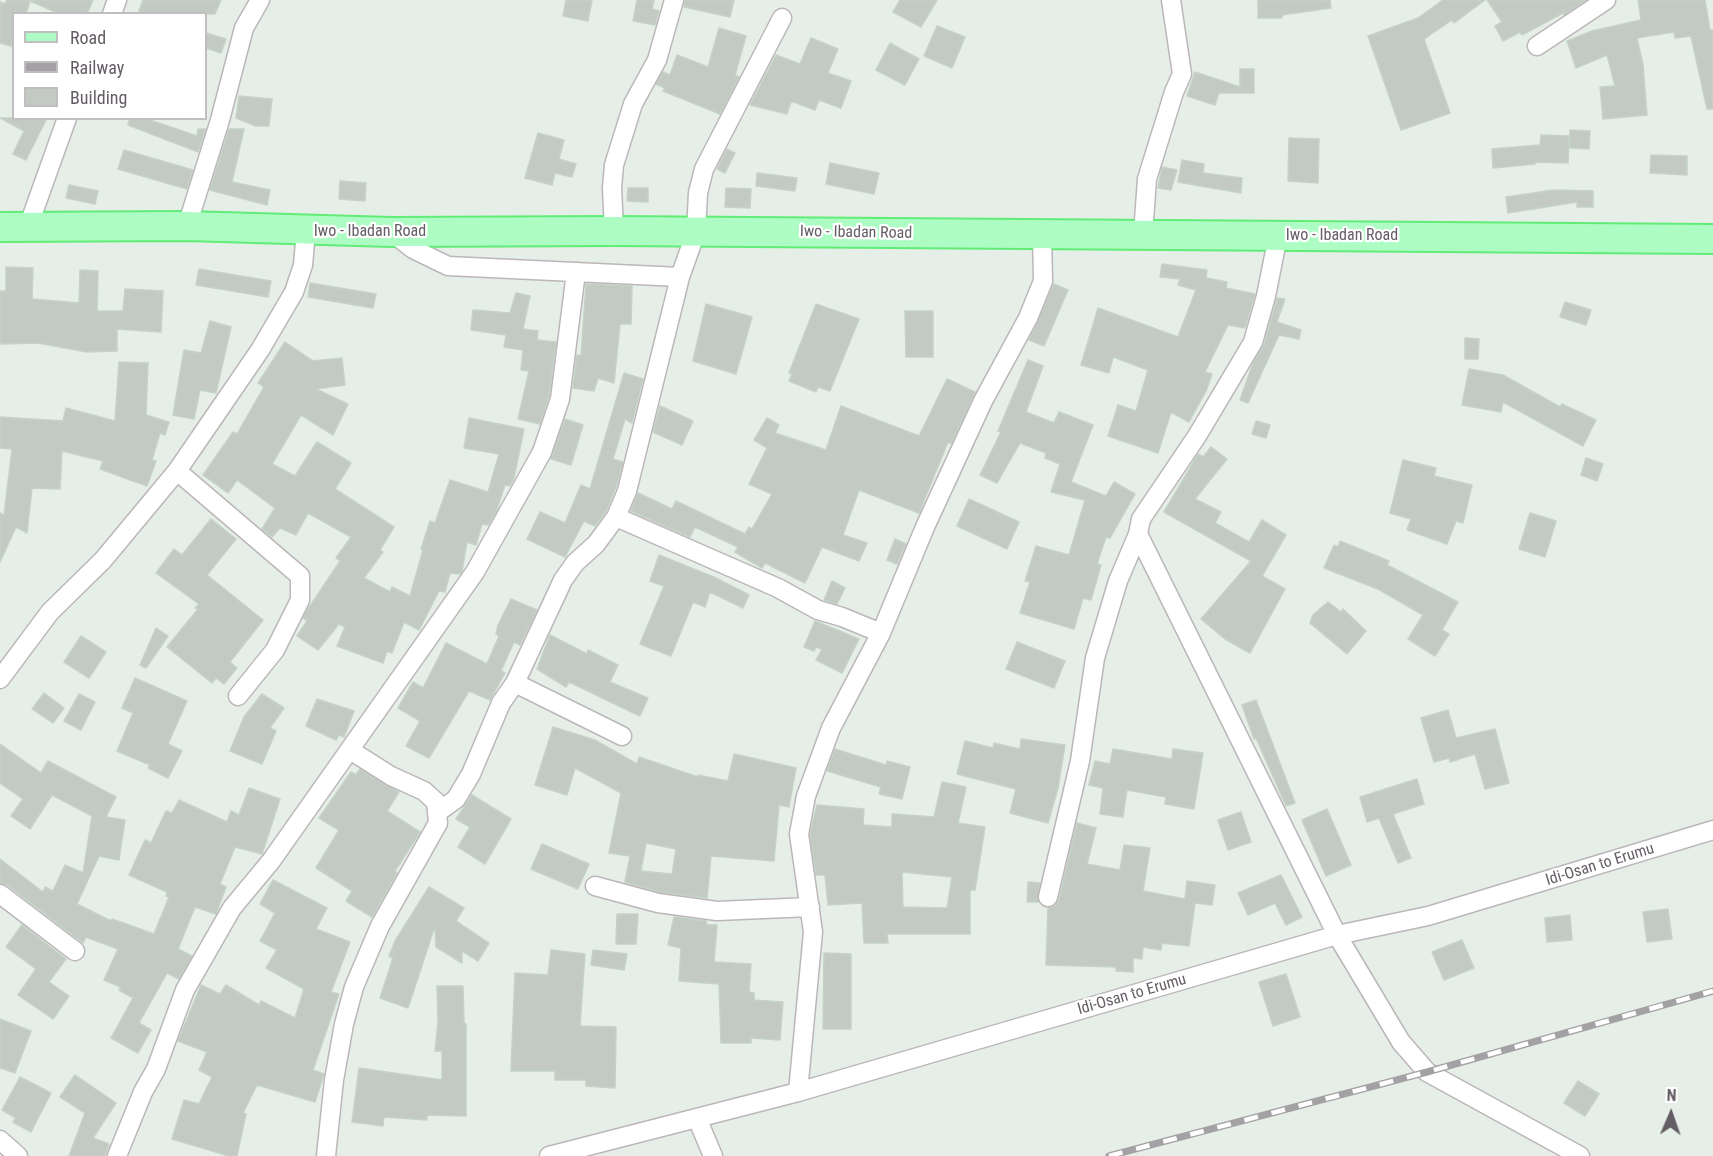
<!DOCTYPE html>
<style>
body{margin:0}
#map{position:relative;width:1713px;height:1156px;overflow:hidden;background:#e5efe7;font-family:"Roboto Condensed",sans-serif}
canvas{display:block}
.legend{position:absolute;left:12px;top:12px;width:195px;height:108px;box-sizing:border-box;background:#fff;border:2px solid #c1bec1;margin:0;padding:8px 10px;list-style:none;font-size:18px;color:#655d65}
.legend li{display:flex;align-items:center;gap:12px;height:30px}
.legend b{width:30px;border:2px solid #c1bec1}
.north{position:absolute;left:1641px;top:1084px;width:60px;height:60px;-webkit-text-stroke:4px #fff;paint-order:stroke;rotate:2deg;font-size:16px;font-weight:700;line-height:24px;text-align:center;color:#655d65}
.north::after{content:'';display:block;margin:auto;width:21px;height:27px;background:#655d65;clip-path:polygon(50% 0,100% 100%,50% 72%,0 100%)}
</style>
<div id="map">
<canvas width="1713" height="1156"></canvas>
<ul class="legend">
<li><b style="height:8px;background:#adfcc3"></b>Road</li>
<li><b style="height:8px;background:#a4a1a4"></b>Railway</li>
<li><b style="height:16px;background:#c2cac3"></b>Building</li>
</ul>
<div class="north">N</div>
</div>
<script>
const c = document.querySelector('canvas').getContext('2d');
c.lineJoin = 'round';
function paint(path, color) {
  c.fillStyle = color;
  c.fill(path, 'evenodd');
}
function shape(rows) {
  const path = new Path2D();
  for (const r of rows) {
    path.moveTo(r[0], r[1]);
    for (let i = 2; i < r.length; i += 2) path.lineTo(r[i], r[i + 1]);
  }
  return path;
}
function stroke(path, color, width, dash) {
  c.strokeStyle = color;
  c.lineWidth = width;
  c.lineCap = dash ? 'butt' : 'round';
  c.setLineDash(dash || []);
  c.stroke(path);
}
function label(font, color, halo, rows, align = 'center') {
  c.font = font + ' "Roboto Condensed",sans-serif';
  c.lineWidth = 4.5;
  c.setLineDash([]);
  c.textBaseline = 'middle';
  c.strokeStyle = halo;
  c.fillStyle = color;
  for (const [text, x, y, turn = 0] of rows) {
    c.save();
    c.translate(x, y);
    c.rotate((+turn || 0) * Math.PI / 180);
    c.textAlign = isNaN(turn) ? turn : align;
    if (halo) c.strokeText(text, 0, 0);
    c.fillText(text, 0, 0);
    c.restore();
  }
}
const building = shape([
 [7,0,93,0,87,14,60,14,30,1,26,14,14,14,14,47,0,43,0,2,5,4,7,0],
 [143,0,221,0,215,14,138,14,143,0],
 [566,0,592,0,588,21,563,16,566,0],
 [637,0,654,0,652,9,659,11,655,25,633,21,637,0],
 [685,0,734,0,730,17,684,7,685,0],
 [900,0,937,0,921,27,893,12,900,0],
 [1258,0,1330,0,1331,8,1282,15,1282,18,1258,18,1258,0],
 [1443,0,1485,0,1454,23,1452,20,1424,39,1450,113,1401,130,1368,36,1418,18,1443,0],
 [1487,0,1586,0,1564,15,1563,13,1522,35,1520,32,1503,41,1495,26,1502,22,1487,0],
 [1638,0,1705,0,1710,30,1713,30,1713,109,1707,109,1691,36,1675,38,1674,32,1637,38,1643,65,1647,115,1603,119,1600,87,1615,86,1607,55,1576,68,1567,41,1592,31,1641,20,1638,0],
 [937,26,965,37,952,68,924,56,937,26],
 [719,28,746,36,735,75,739,77,720,114,663,91,665,88,656,84,663,72,670,75,677,55,708,67,719,28],
 [206,33,226,39,221,53,206,48,206,33],
 [811,38,838,49,828,73,851,81,841,108,819,100,815,110,791,101,787,114,750,105,776,55,800,64,811,38],
 [890,43,919,59,905,85,876,70,890,43],
 [1240,69,1254,69,1254,93,1219,93,1215,105,1187,96,1195,72,1240,87,1240,69],
 [239,96,272,99,269,126,256,126,236,118,239,96],
 [0,118,47,118,26,160,13,154,24,131,0,118],
 [130,118,144,118,197,136,198,129,206,129,198,152,128,125,130,118],
 [229,129,244,129,232,182,270,190,267,205,210,190,229,129],
 [1570,130,1590,131,1589,149,1570,148,1570,130],
 [538,133,564,140,559,159,576,164,572,177,555,173,552,185,525,178,538,133],
 [1541,135,1569,136,1568,163,1535,162,1535,164,1493,168,1492,149,1540,145,1541,135],
 [1289,138,1319,139,1318,183,1288,181,1289,138],
 [727,149,735,153,725,173,717,169,727,149],
 [124,150,193,170,187,189,118,169,124,150],
 [1651,155,1687,156,1687,175,1650,173,1651,155],
 [1182,160,1204,164,1203,173,1242,178,1241,193,1178,182,1182,160],
 [830,163,879,173,874,194,826,184,830,163],
 [1162,167,1177,170,1171,190,1158,188,1162,167],
 [757,173,797,178,795,191,756,186,757,173],
 [340,181,366,183,365,201,339,199,340,181],
 [69,185,98,191,95,204,66,198,69,185],
 [628,188,648,188,648,202,627,201,628,188],
 [726,188,751,189,750,208,725,207,726,188],
 [1554,190,1593,191,1593,207,1577,207,1577,202,1508,213,1506,197,1554,190],
 [1162,264,1207,270,1206,278,1227,282,1226,288,1255,294,1245,328,1228,325,1205,372,1212,374,1206,391,1189,422,1171,412,1158,453,1108,436,1118,405,1136,411,1148,370,1113,357,1109,373,1081,365,1098,308,1178,337,1196,290,1178,285,1180,279,1160,277,1162,264],
 [6,267,33,268,32,299,79,303,80,270,98,271,97,311,123,311,125,289,163,291,161,332,117,329,117,351,87,352,38,343,0,344,0,291,6,291,6,267],
 [199,269,271,281,268,297,196,285,199,269],
 [310,283,376,294,373,308,308,297,310,283],
 [586,284,632,286,631,324,620,324,614,383,598,378,594,391,573,388,577,355,581,356,586,284],
 [1054,284,1068,290,1044,346,1029,340,1054,284],
 [516,293,530,296,523,329,538,331,537,340,556,342,549,396,540,424,518,419,529,371,521,370,523,350,504,347,506,335,471,330,473,310,510,313,516,293],
 [1277,298,1285,299,1277,322,1301,330,1299,339,1279,335,1248,403,1240,400,1253,363,1264,345,1277,298],
 [1565,302,1591,310,1586,325,1560,317,1565,302],
 [706,304,752,317,736,374,693,361,706,304],
 [816,304,859,319,830,391,818,387,816,392,789,381,792,374,789,373,816,304],
 [905,311,933,311,933,357,906,357,905,311],
 [210,321,231,327,216,393,200,390,194,419,173,415,184,350,201,353,210,321],
 [1465,338,1479,339,1478,359,1465,359,1465,338],
 [285,342,313,361,342,358,345,385,316,389,348,404,333,435,301,415,272,464,295,476,317,442,351,463,335,489,394,527,380,550,383,552,364,578,390,592,392,587,410,596,423,550,421,549,430,521,435,523,450,480,488,492,499,454,464,448,469,418,524,429,514,478,510,486,505,485,496,512,488,525,482,524,476,545,467,542,462,571,460,574,450,573,445,592,439,591,419,630,404,622,392,653,387,651,383,663,337,646,345,627,339,624,318,650,297,636,307,621,303,618,308,609,340,561,336,558,351,537,308,513,296,535,280,528,272,537,262,529,275,508,237,480,228,493,203,475,233,432,237,434,264,387,258,383,285,342],
 [1028,360,1043,366,1026,412,1054,423,1059,412,1093,425,1071,482,1106,496,1114,482,1135,494,1110,538,1106,537,1097,564,1101,565,1091,600,1083,598,1074,629,1020,613,1030,582,1025,581,1036,546,1069,555,1085,500,1051,492,1060,464,1045,458,1046,453,1020,443,997,483,980,475,1001,432,998,431,1028,360],
 [119,362,148,363,146,415,169,422,165,435,160,433,152,460,156,461,147,486,100,469,103,461,62,451,60,489,32,488,27,533,16,527,0,562,0,513,4,515,12,449,0,448,0,417,63,421,66,408,115,421,119,362],
 [1469,369,1503,375,1560,407,1562,404,1596,420,1583,446,1503,402,1501,412,1462,405,1469,369],
 [624,373,643,379,632,423,625,419,613,459,623,462,616,487,606,511,595,526,584,521,565,557,527,539,540,512,565,523,581,485,590,489,624,373],
 [947,379,975,392,951,444,948,442,919,513,859,490,843,535,867,543,859,561,822,547,805,583,765,563,762,568,735,552,738,547,695,527,690,537,631,511,638,493,672,509,676,501,745,534,749,527,752,529,772,494,749,484,767,448,754,440,767,418,779,425,775,433,826,450,841,406,919,436,947,379],
 [660,406,693,421,682,445,653,432,660,406],
 [565,419,583,425,571,465,551,459,565,419],
 [1256,421,1270,425,1266,438,1252,434,1256,421],
 [1211,447,1227,459,1195,499,1221,512,1215,523,1249,542,1262,520,1286,535,1262,576,1285,589,1250,653,1225,639,1201,619,1251,561,1164,512,1197,456,1199,454,1203,457,1211,447],
 [1586,458,1603,464,1597,481,1581,475,1586,458],
 [1403,460,1436,468,1434,476,1472,485,1463,523,1456,521,1447,544,1407,530,1411,519,1390,513,1403,460],
 [969,499,1019,522,1007,549,957,526,969,499],
 [1530,513,1556,521,1545,557,1519,549,1530,513],
 [211,519,236,539,207,575,263,620,230,662,237,668,224,684,216,678,212,683,167,647,198,609,195,608,199,604,156,573,174,549,182,555,211,519],
 [895,539,906,544,897,564,887,560,895,539],
 [1340,541,1389,561,1387,565,1458,602,1442,630,1449,634,1435,656,1408,639,1423,615,1378,589,1324,568,1334,545,1338,547,1340,541],
 [659,555,716,578,749,595,743,608,710,592,705,607,693,602,671,656,640,644,664,586,650,581,659,555],
 [832,581,845,588,837,604,824,600,832,581],
 [511,599,537,610,520,645,514,642,501,671,505,673,490,700,469,691,429,758,406,746,420,721,398,708,413,682,423,688,446,643,487,664,499,636,496,634,498,625,511,599],
 [1328,602,1341,612,1343,609,1366,631,1347,654,1310,623,1313,615,1328,602],
 [815,621,859,639,842,673,816,660,822,649,816,647,814,651,804,647,815,621],
 [156,628,168,636,146,668,140,665,156,628],
 [550,635,587,654,588,650,618,665,610,682,648,698,640,716,569,682,566,687,537,669,550,635],
 [81,636,106,652,89,678,64,662,81,636],
 [1017,642,1065,661,1054,688,1006,669,1017,642],
 [135,678,187,701,168,744,182,751,168,778,148,768,150,765,117,751,133,713,122,708,135,678],
 [44,693,64,708,53,723,32,709,44,693],
 [79,694,95,702,81,730,64,721,79,694],
 [262,694,284,708,270,728,276,731,262,764,230,751,244,717,262,694],
 [317,699,354,711,344,737,339,735,336,740,306,726,317,699],
 [1256,700,1295,803,1286,806,1256,738,1254,739,1242,705,1256,700],
 [1448,710,1456,738,1495,729,1509,783,1485,789,1475,754,1450,762,1449,758,1434,762,1421,718,1448,710],
 [553,727,595,740,637,764,639,757,698,777,698,775,728,781,734,754,796,768,789,807,779,805,774,861,711,856,707,898,660,892,625,882,630,856,609,853,621,793,575,768,567,795,535,785,553,727],
 [646,843,676,849,672,874,641,871,646,843],
 [1021,739,1065,745,1058,788,1048,823,1010,813,1016,789,957,774,965,741,993,748,994,743,1020,749,1021,739],
 [0,744,41,773,48,761,116,797,106,817,125,820,119,860,99,856,77,904,111,921,112,919,154,934,169,897,166,896,167,892,129,875,145,840,151,843,166,811,172,813,179,800,227,822,231,811,239,815,249,788,280,799,262,854,235,847,220,884,226,887,216,914,195,907,178,949,192,956,179,979,167,973,139,1023,151,1030,138,1053,111,1038,133,998,119,990,121,987,104,980,118,949,86,937,83,943,7,885,0,883,0,859,43,892,45,887,53,891,65,865,83,873,92,816,52,795,30,829,11,816,23,799,0,783,0,744],
 [835,749,886,765,887,761,910,767,902,799,879,794,881,787,827,771,835,749],
 [1113,749,1172,759,1173,749,1203,753,1194,809,1165,804,1166,797,1127,790,1123,817,1100,814,1103,788,1089,785,1095,761,1110,764,1113,749],
 [360,769,399,792,387,811,420,832,395,871,397,873,372,917,346,901,352,891,316,868,339,830,319,818,351,772,356,775,360,769],
 [1417,779,1424,804,1393,814,1411,858,1398,863,1379,818,1367,822,1360,797,1417,779],
 [942,782,966,787,958,823,985,827,975,890,970,890,970,934,887,934,888,943,864,943,862,903,828,905,825,875,816,875,810,834,817,805,864,809,863,825,892,827,892,814,934,817,942,782],
 [902,872,952,877,947,908,903,907,902,872],
 [472,795,511,819,485,864,458,847,470,827,456,819,472,795],
 [1327,809,1351,865,1326,876,1302,820,1327,809],
 [1241,812,1251,842,1228,850,1218,820,1241,812],
 [1077,823,1096,828,1087,864,1120,870,1124,845,1150,848,1143,891,1185,899,1187,881,1215,885,1212,905,1195,903,1189,946,1162,943,1161,950,1143,947,1142,959,1133,958,1133,972,1116,971,1116,967,1046,965,1048,908,1056,905,1059,900,1077,823],
 [542,844,589,864,578,889,531,869,542,844],
 [1281,875,1302,917,1286,925,1275,903,1248,915,1238,893,1281,875],
 [273,880,327,908,316,929,350,942,331,992,339,994,313,1070,324,1074,315,1102,257,1085,243,1113,246,1114,237,1156,229,1156,172,1139,184,1100,199,1104,212,1077,199,1070,207,1052,178,1041,201,985,220,994,226,985,259,1005,261,1001,295,1018,304,989,266,968,277,950,260,941,275,913,260,904,273,880],
 [1028,882,1040,883,1038,902,1027,902,1028,882],
 [429,887,464,908,456,921,489,943,478,961,462,951,462,963,436,947,435,926,408,1008,380,998,393,958,389,956,395,941,429,887],
 [1668,909,1672,939,1647,942,1643,912,1668,909],
 [617,914,638,914,636,944,616,944,617,914],
 [1570,915,1572,940,1547,942,1545,918,1570,915],
 [674,917,706,921,707,925,717,925,714,962,751,964,749,992,754,993,754,1000,783,1002,780,1040,751,1038,751,1043,721,1043,719,984,679,981,681,948,668,945,674,917],
 [22,925,66,959,49,982,69,996,53,1019,18,995,36,969,6,947,22,925],
 [1462,940,1474,968,1444,980,1432,952,1462,940],
 [551,950,585,954,580,1026,616,1027,615,1088,586,1086,586,1080,555,1080,555,1071,511,1071,515,973,548,975,551,950],
 [593,950,627,954,624,970,591,965,593,950],
 [824,953,851,954,851,1029,823,1029,824,953],
 [1286,974,1300,1017,1273,1026,1259,982,1286,974],
 [437,986,463,986,464,1023,466,1024,466,1116,427,1115,427,1120,384,1117,383,1126,352,1122,359,1068,442,1080,442,1051,435,1051,438,1022,437,986],
 [0,1019,31,1031,15,1073,0,1068,0,1019],
 [75,1075,116,1103,93,1138,109,1144,105,1156,69,1156,85,1113,60,1097,75,1075],
 [20,1077,51,1093,31,1132,13,1122,16,1118,2,1110,20,1077],
 [1578,1081,1599,1094,1585,1116,1564,1103,1578,1081]
]);
const street = shape([
 [112,14,117,0],
 [1537,46,1606,0],
 [187,226,220,120,244,28,260,0],
 [28,227,67,118],
 [614,231,612,188,614,165,633,104,657,60,674,0],
 [391,232,413,249,448,266,680,277],
 [1143,234,1147,179,1174,92,1182,74,1171,0],
 [1278,236,1266,296,1253,342,1197,436,1141,519,1138,534,1337,935,1401,1042,1427,1072,1580,1156],
 [177,471,300,576,300,600,275,650,238,696],
 [616,517,778,588,818,610,842,617,881,633],
 [0,679,50,612,103,560,177,471,260,350,294,292,303,265,306,231],
 [515,683,622,736],
 [438,812,456,799,471,774,501,703,515,683,563,580,575,563,596,544,616,517,627,491,680,277,696,232,698,193,704,169,782,18],
 [595,886,658,903,717,911,810,907],
 [0,894,75,951],
 [1048,897,1080,761,1095,658,1118,581,1138,534],
 [798,1092,813,932,799,834,806,796,831,728,881,633,925,527,983,401,1028,318,1043,281,1042,234],
 [697,1118,713,1156],
 [0,1140,18,1156],
 [117,1156,143,1092,156,1069,185,990,232,908,271,861,475,572,542,452,560,399,576,272],
 [326,1156,334,1080,344,1024,354,987,380,926,438,823,436,802,424,791,391,776,350,750],
 [549,1156,798,1092,1337,935,1428,916,1713,830]
]);
const primary = shape([
 [0,227,187,226,391,232,614,231,1713,239]
]);
const rail = shape([
 [1109,1156,1427,1072,1713,991]
]);
const streetNames = [
 ["Iwo - Ibadan Road",370,232],
 ["Iwo - Ibadan Road",856,233,1],
 ["Iwo - Ibadan Road",1342,236],
 ["Idi-Osan to Erumu",1600,865,-17],
 ["Idi-Osan to Erumu",1132,995,-16]
];
paint(building, '#c2cac3');
stroke(building, '#c4d3c6', 1.5);
stroke(street, '#bcb6bb', 21);
stroke(primary, '#61ec77', 32);
stroke(street, '#fff', 18);
stroke(primary, '#adfcc3', 28);
stroke(rail, '#a4a1a4', 7);
stroke(rail, '#fff', 4.5, [14]);
label('16px', '#655d65', '#fff', streetNames);
</script>
